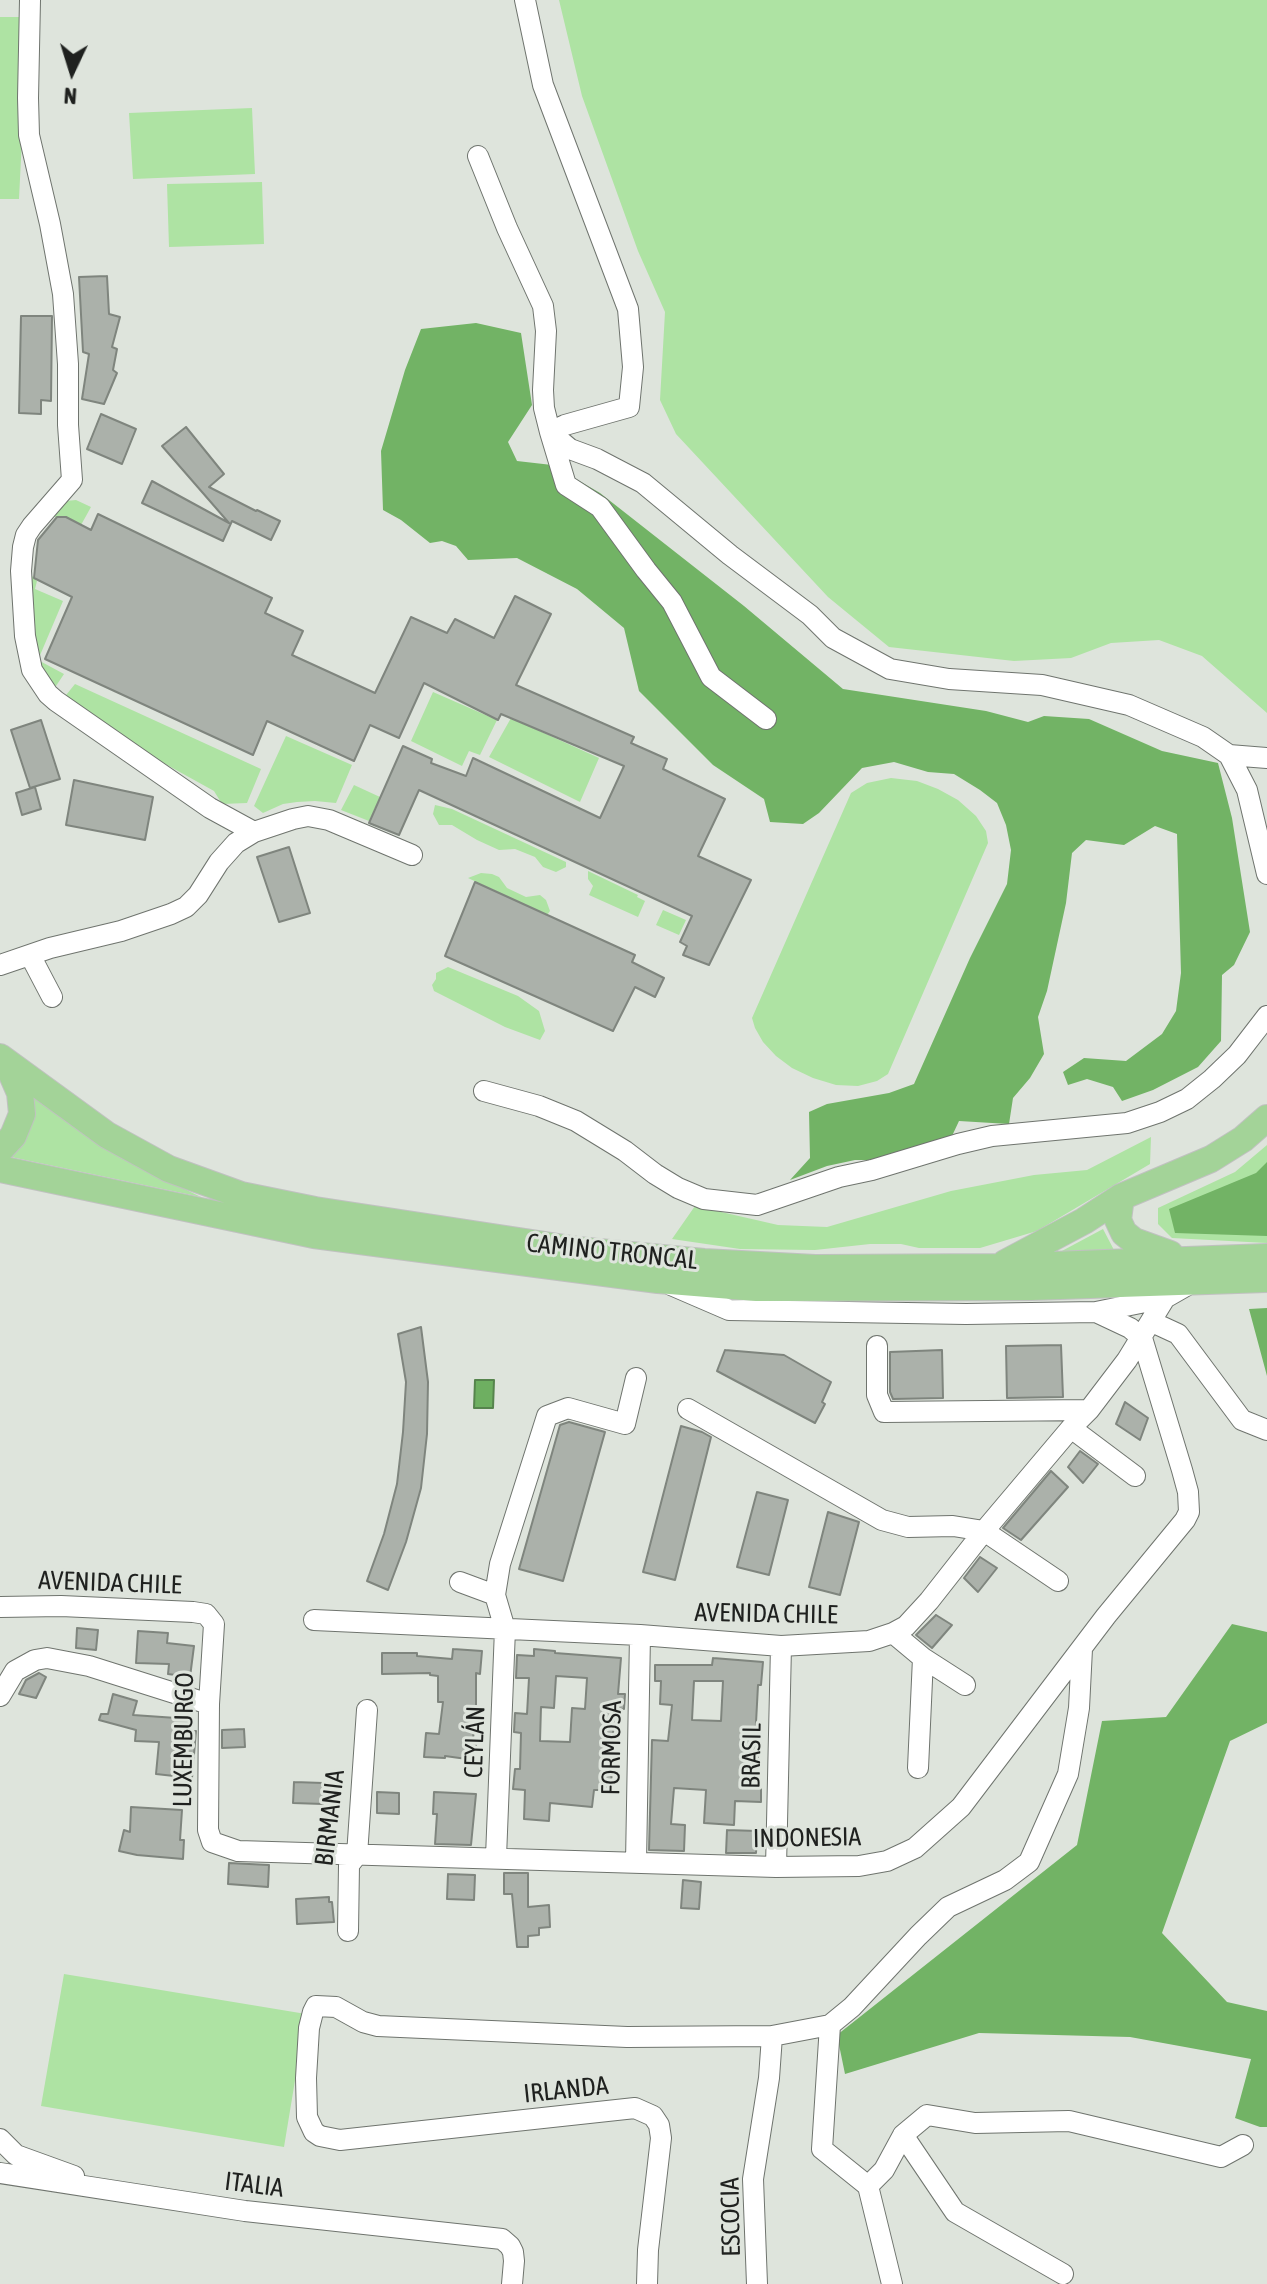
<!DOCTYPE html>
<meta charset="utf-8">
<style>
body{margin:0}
#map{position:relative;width:1267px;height:2284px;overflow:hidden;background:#dee4dc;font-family:"Asap Condensed",sans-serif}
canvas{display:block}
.north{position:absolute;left:32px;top:32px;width:80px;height:80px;-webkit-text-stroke:6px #dee4dc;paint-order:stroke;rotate:184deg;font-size:22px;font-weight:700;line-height:32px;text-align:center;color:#1f211f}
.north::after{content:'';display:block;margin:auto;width:28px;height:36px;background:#1f211f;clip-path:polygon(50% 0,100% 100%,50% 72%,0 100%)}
</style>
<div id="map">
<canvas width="1267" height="2284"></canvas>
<div class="north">N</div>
</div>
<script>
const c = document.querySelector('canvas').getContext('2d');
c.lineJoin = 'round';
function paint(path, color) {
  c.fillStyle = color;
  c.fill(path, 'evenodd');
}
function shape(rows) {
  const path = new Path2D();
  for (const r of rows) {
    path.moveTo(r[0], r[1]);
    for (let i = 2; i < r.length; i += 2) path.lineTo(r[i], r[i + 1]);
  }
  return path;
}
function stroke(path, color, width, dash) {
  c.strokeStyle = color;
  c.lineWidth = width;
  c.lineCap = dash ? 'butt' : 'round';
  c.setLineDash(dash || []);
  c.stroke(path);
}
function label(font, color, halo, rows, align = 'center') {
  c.font = font + ' "Asap Condensed",sans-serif';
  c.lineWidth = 6;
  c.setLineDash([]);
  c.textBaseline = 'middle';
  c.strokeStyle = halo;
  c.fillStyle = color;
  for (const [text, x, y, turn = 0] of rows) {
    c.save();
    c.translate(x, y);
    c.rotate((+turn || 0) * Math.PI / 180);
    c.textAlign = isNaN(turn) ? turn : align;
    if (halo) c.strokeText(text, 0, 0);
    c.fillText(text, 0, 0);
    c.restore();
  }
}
const green = shape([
 [559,0,1267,0,1267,713,1202,656,1159,640,1111,643,1071,658,1014,661,889,647,828,597,676,434,660,400,665,312,638,251,582,96],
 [0,17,28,17,19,199,0,199],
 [252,108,255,174,133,179,129,113],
 [262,182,264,244,169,247,167,184],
 [76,500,91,507,81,525,66,517,44,517,34,525,27,536,22,560,28,572,37,581,35,589,63,601,38,660,64,674,52,692,32,665,24,642,21,622,20,554,23,537,29,526,41,513,56,502],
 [75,684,261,769,247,803,222,804,214,791,140,750,62,700],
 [433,692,497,720,480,755,469,751,462,766,411,741],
 [511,718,599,758,580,802,489,757],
 [286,736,352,765,336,803,315,801,297,802,283,804,263,813,254,806],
 [891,778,917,781,938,789,958,800,976,816,986,831,988,843,888,1074,877,1081,858,1086,836,1085,813,1078,792,1068,776,1056,763,1042,755,1028,752,1018,851,793,867,783],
 [354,785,380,797,369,821,341,810],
 [435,805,452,809,566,862,566,867,556,872,543,867,535,857,515,849,499,850,477,840,452,825,439,825,433,814],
 [588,871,638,895,637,897,645,901,638,917,589,895,593,886,588,879],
 [481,873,492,874,499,877,507,888,526,897,540,895,546,900,550,911,547,915,468,878],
 [663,910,686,920,679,935,656,925],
 [448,967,518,996,539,1011,545,1031,540,1040,505,1027,434,991,432,985,436,979,436,973],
 [31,1090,119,1157,201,1197,11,1157,32,1121],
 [1151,1137,1150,1164,1037,1231,980,1248,919,1248,901,1244,870,1244,815,1250,740,1249,672,1239,695,1206,778,1225,827,1227,951,1191,1034,1175,1087,1170],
 [1267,1145,1267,1243,1172,1238,1158,1224,1158,1208,1235,1172],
 [1103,1229,1114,1250,1060,1252],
 [64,1974,306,2014,284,2147,41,2106]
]);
const forest = shape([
 [476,323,521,333,532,405,508,442,517,461,552,465,600,493,744,606,843,689,986,711,1028,722,1044,716,1089,719,1162,751,1218,763,1232,818,1250,932,1234,965,1222,975,1221,1041,1198,1067,1153,1090,1122,1101,1113,1087,1087,1079,1068,1085,1063,1072,1084,1058,1126,1061,1162,1034,1176,1011,1181,973,1177,834,1155,826,1124,845,1086,840,1072,853,1066,903,1047,991,1038,1017,1044,1054,1030,1078,1013,1098,1009,1124,959,1121,952,1136,872,1160,855,1160,827,1166,790,1180,810,1158,809,1112,827,1104,889,1093,914,1084,970,958,1007,884,1011,850,1006,825,997,803,980,790,954,774,928,772,894,762,862,768,819,813,803,824,770,822,764,799,713,765,639,691,624,628,577,589,517,558,468,560,456,546,442,541,430,543,401,520,383,510,381,451,405,370,421,329],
 [1267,1162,1267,1236,1175,1233,1169,1209,1256,1173],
 [1267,1308,1267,1376,1249,1309],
 [1232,1624,1267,1632,1267,1723,1230,1741,1162,1933,1227,2002,1267,2011,1267,2127,1260,2127,1235,2118,1251,2059,1130,2037,979,2033,845,2074,837,2035,1077,1845,1102,1721,1166,1717]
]);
const water = shape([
 [475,1380,494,1380,493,1408,474,1408,475,1380]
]);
const building = shape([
 [107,276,109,314,120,317,112,347,117,349,113,370,117,373,104,404,82,399,89,354,83,352,79,277,107,276],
 [21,316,52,316,51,401,41,400,41,414,19,413,21,316],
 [101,414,136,429,122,464,87,449,101,414],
 [186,427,224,474,209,487,256,511,257,510,280,521,271,540,232,521,223,541,142,503,152,481,229,523,162,446,186,427],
 [98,514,272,598,265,613,303,631,292,655,375,693,411,617,447,633,455,619,494,638,515,596,551,614,516,685,634,737,631,743,667,759,663,769,725,799,698,856,751,880,709,965,683,955,687,946,680,942,692,916,419,790,399,835,369,823,403,746,432,759,431,763,466,776,473,758,600,818,624,766,501,714,498,720,424,683,399,738,370,725,354,761,267,721,253,755,45,659,72,597,34,578,38,540,57,517,66,517,91,530,98,514],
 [41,720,60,779,30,788,11,730,41,720],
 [74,780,153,797,145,840,66,825,74,780],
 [35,787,41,809,22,815,16,793,35,787],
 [289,847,310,913,279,922,257,857,289,847],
 [475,882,635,955,632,962,664,978,655,997,635,987,613,1031,445,956,475,882],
 [421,1327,428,1382,427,1434,421,1488,406,1542,388,1590,367,1581,384,1534,397,1484,403,1432,406,1382,398,1334,421,1327],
 [1061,1345,1063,1397,1007,1398,1006,1346,1061,1345],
 [725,1350,784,1355,831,1382,822,1402,825,1404,815,1423,717,1371,725,1350],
 [942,1350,943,1398,893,1399,890,1392,890,1352,942,1350],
 [1125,1402,1148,1418,1140,1440,1116,1424,1125,1402],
 [569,1422,605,1432,563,1581,519,1569,560,1425,569,1422],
 [681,1426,702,1432,711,1437,675,1580,643,1572,681,1426],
 [1080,1451,1098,1464,1083,1483,1068,1467,1080,1451],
 [1051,1471,1068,1487,1021,1540,1003,1528,1051,1471],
 [757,1492,788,1500,769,1575,737,1567,757,1492],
 [828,1512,859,1522,840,1595,809,1587,828,1512],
 [980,1557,997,1568,978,1592,964,1578,980,1557],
 [936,1615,952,1625,932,1648,916,1635,936,1615],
 [77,1628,98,1630,96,1650,76,1648,77,1628],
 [138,1631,168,1633,167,1643,194,1646,190,1677,168,1674,169,1664,136,1663,138,1631],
 [453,1649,482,1651,480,1674,476,1673,476,1717,473,1738,477,1738,474,1760,445,1756,445,1758,424,1757,426,1733,439,1734,443,1702,438,1702,438,1676,430,1675,430,1673,382,1674,382,1653,417,1653,417,1656,452,1659,453,1649],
 [534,1649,555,1651,555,1653,621,1658,618,1694,625,1694,624,1709,614,1708,611,1790,594,1790,592,1807,550,1803,549,1821,524,1819,525,1790,513,1789,515,1769,520,1769,521,1733,514,1732,515,1713,527,1714,529,1678,516,1678,517,1655,534,1656,534,1649],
 [556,1676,587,1678,585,1709,572,1708,570,1742,540,1741,541,1707,554,1708,556,1676],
 [713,1658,763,1662,761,1685,758,1685,755,1742,759,1742,756,1785,761,1785,761,1802,735,1801,734,1825,704,1823,706,1790,674,1788,671,1824,685,1825,684,1851,649,1850,652,1740,668,1741,672,1705,660,1704,661,1681,655,1681,655,1665,712,1665,713,1658],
 [694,1681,723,1681,721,1721,692,1720,694,1681],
 [39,1673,46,1677,36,1698,19,1694,26,1680,39,1673],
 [113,1694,137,1701,133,1715,191,1719,190,1731,196,1731,192,1778,156,1774,159,1742,135,1741,136,1730,99,1720,101,1714,108,1714,113,1694],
 [244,1729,245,1747,222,1748,222,1730,244,1729],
 [294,1782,323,1783,323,1804,293,1803,294,1782],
 [377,1792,399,1793,399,1814,377,1813,377,1792],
 [434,1792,476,1794,471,1845,435,1844,437,1814,433,1814,434,1792],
 [131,1807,182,1810,180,1840,184,1840,183,1859,137,1855,119,1851,124,1830,130,1832,131,1807],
 [727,1830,757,1831,756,1853,726,1853,727,1830],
 [229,1863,269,1865,268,1887,228,1884,229,1863],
 [504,1873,528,1873,528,1907,549,1905,550,1927,539,1928,539,1935,528,1936,528,1947,517,1947,512,1894,504,1894,504,1873],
 [448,1874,475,1875,474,1900,447,1899,448,1874],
 [683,1880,701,1882,699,1909,681,1908,683,1880],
 [329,1897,329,1902,332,1902,334,1922,297,1924,296,1899,329,1897]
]);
const minor = shape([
 [30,0,28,98,29,135,50,224,63,294,68,364,68,425,72,480,32,526,26,535,23,547,21,571,25,636,32,670,48,694,56,701,210,808,254,832],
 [525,0,543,85,628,309,633,367,629,407,565,425,550,432,566,485,600,507,646,570,672,602,711,677,766,719],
 [478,156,507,228,543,306,546,331,543,390,544,408,550,432,570,449,597,459,643,483,730,555,810,615,833,638,890,669,949,679,1042,685,1129,705,1203,737,1229,755,1267,758],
 [1229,755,1247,790,1267,874],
 [30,955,52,997],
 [0,965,50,948,121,931,171,914,186,907,198,895,219,862,236,843,254,832,293,819,308,816,329,820,412,855],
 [484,1091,539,1106,576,1121,625,1151,655,1174,678,1188,704,1199,757,1205,839,1177,872,1170,958,1144,992,1136,1127,1123,1160,1112,1187,1099,1212,1079,1237,1055,1267,1016],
 [671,1285,729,1310,966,1314,1096,1312,1165,1298],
 [1096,1312,1130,1328,1142,1338],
 [1152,1322,1178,1334,1242,1420,1267,1430],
 [877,1346,877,1395,884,1412,1089,1410],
 [688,1409,882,1520,908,1527,953,1526,984,1531,1058,1581],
 [1071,1428,1135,1476],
 [460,1582,495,1595,505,1629,496,1857],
 [495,1595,500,1564,547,1416,568,1408,625,1424,636,1378],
 [0,1607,61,1606,193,1612,206,1614,214,1624,209,1704,208,1830,212,1842,238,1851,776,1867,859,1866,887,1861,915,1848,961,1807,1106,1616,1185,1520,1189,1512,1188,1492,1182,1470,1142,1338],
 [314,1620,640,1635,781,1646,869,1641,893,1633,906,1626,929,1601,984,1531,1071,1428,1089,1410,1127,1360,1165,1298,1193,1282],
 [893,1633,923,1658,965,1685],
 [0,1696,15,1671,35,1660,47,1658,89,1666,209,1704],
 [918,1768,923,1658],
 [636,1862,640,1635],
 [776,1867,781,1646],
 [348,1931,349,1865,357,1855,367,1710],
 [830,2025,822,2149,868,2186],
 [903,2135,955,2212,1063,2274],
 [0,2139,16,2155,74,2176],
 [0,2173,245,2211,502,2239,510,2246,513,2252,514,2261,512,2284],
 [647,2284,648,2250,661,2138,659,2125,653,2116,635,2108,349,2139,340,2140,320,2136,314,2132,307,2117,306,2078,309,2028,313,2012,316,2006,336,2007,363,2022,378,2026,627,2037,772,2036,830,2025,852,2007,918,1936,948,1907,1005,1880,1029,1862,1068,1774,1079,1708,1082,1649],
 [757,2284,753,2179,769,2078,772,2036],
 [892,2284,868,2186,884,2170,903,2135,927,2115,975,2123,1069,2121,1221,2157,1243,2145]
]);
const major = shape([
 [0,1057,107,1135,169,1169,241,1195,315,1210,578,1250,704,1262,815,1268,998,1267,1267,1257],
 [0,1150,13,1136,22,1114,20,1093,7,1063],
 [0,1169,314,1235,658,1280,757,1288,1031,1287,1267,1279],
 [1121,1197,1118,1220,1124,1233,1134,1241,1170,1254],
 [1005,1263,1084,1221,1121,1197,1211,1159,1243,1139,1267,1118]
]);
const streetNames = [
 ["CAMINO TRONCAL",612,1252,6],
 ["AVENIDA CHILE",110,1583,2],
 ["AVENIDA CHILE",766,1614,1],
 ["LUXEMBURGO",184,1740,-89],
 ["CEYLÁN",475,1742,-88],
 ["FORMOSA",612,1748,-89],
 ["BRASIL",752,1756,-89],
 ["BIRMANIA",330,1818,-83],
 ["INDONESIA",807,1838,-1],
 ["IRLANDA",566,2090,-6],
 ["ITALIA",254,2185,7],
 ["ESCOCIA",731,2217,-91]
];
paint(green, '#aee3a3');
paint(forest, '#72b365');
paint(water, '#6eaf61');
stroke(water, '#56844d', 2);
paint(building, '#abb1aa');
stroke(building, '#7f857e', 2);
stroke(minor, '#6f746e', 22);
stroke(major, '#c0c1c0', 28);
stroke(minor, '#fff', 20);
stroke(major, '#a3d398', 26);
label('26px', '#1f211f', '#dee4dc', streetNames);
</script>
